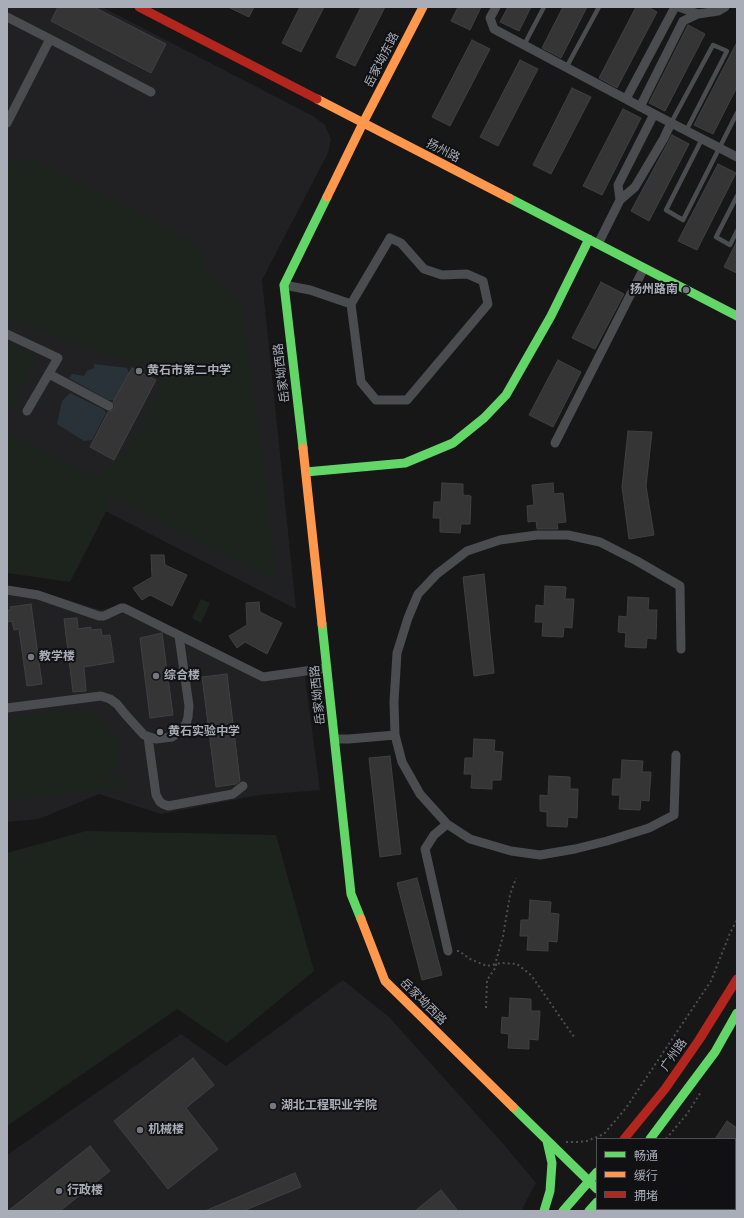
<!DOCTYPE html>
<meta charset="utf-8">
<style>
body{margin:0}
#map{position:relative;width:744px;height:1218px;overflow:hidden;background:#171717;font-family:"Fira Sans","Noto Sans SC",sans-serif}
canvas{display:block}
.frame{position:absolute;inset:0;border:8px solid #a8adb8;pointer-events:none}
.legend{position:absolute;left:596px;top:1138px;width:140px;height:72px;box-sizing:border-box;background:#111113;border:1px solid #4d4f55;margin:0;padding:5px 7px;list-style:none;font-size:12px;color:#a8adb8}
.legend li{display:flex;align-items:center;gap:8px;height:20px}
.legend b{width:20px;border:1px solid #4d4f55}
</style>
<div id="map">
<canvas width="744" height="1218"></canvas>
<div class="frame"></div>
<ul class="legend">
<li><b style="height:5px;background:#63d668"></b>畅通</li>
<li><b style="height:5px;background:#ff974d"></b>缓行</li>
<li><b style="height:5px;background:#b3261e"></b>拥堵</li>
</ul>
</div>
<script>
const c = document.querySelector('canvas').getContext('2d');
c.lineJoin = 'round';
function paint(path, color) {
  c.fillStyle = color;
  c.fill(path, 'evenodd');
}
function shape(rows) {
  const path = new Path2D();
  for (const r of rows) {
    path.moveTo(r[0], r[1]);
    for (let i = 2; i < r.length; i += 2) path.lineTo(r[i], r[i + 1]);
  }
  return path;
}
function stroke(path, color, width, dash) {
  c.strokeStyle = color;
  c.lineWidth = width;
  c.lineCap = dash ? 'butt' : 'round';
  c.setLineDash(dash || []);
  c.stroke(path);
}
function label(font, color, halo, rows, align = 'center') {
  c.font = font + ' "Fira Sans","Noto Sans SC",sans-serif';
  c.lineWidth = 4;
  c.setLineDash([]);
  c.textBaseline = 'middle';
  c.strokeStyle = halo;
  c.fillStyle = color;
  for (const [text, x, y, turn = 0] of rows) {
    c.save();
    c.translate(x, y);
    c.rotate((+turn || 0) * Math.PI / 180);
    c.textAlign = isNaN(turn) ? turn : align;
    if (halo) c.strokeText(text, 0, 0);
    c.fillText(text, 0, 0);
    c.restore();
  }
}
const built = shape([
 [7,7,102,7,313,116,325,125,331,139,328,153,262,280,296,609,117,517,7,462],
 [7,586,36,590,101,610,122,605,263,673,304,669,320,790,259,795,161,814,99,794,39,819,7,822],
 [343,980,389,1017,505,1146,536,1183,521,1211,7,1211,7,1155,181,1034,226,1066]
]);
const green = shape([
 [27,156,155,220,198,245,210,274,241,302,266,485,276,582,113,498,70,582,7,573,7,434,99,478,125,452,163,380,128,362,87,349,7,319,7,165],
 [7,342,37,356,13,409,7,407],
 [201,599,210,603,201,623,192,618],
 [83,709,103,718,119,743,116,771,105,779,125,779,126,788,7,800,7,719,13,716],
 [86,831,276,835,314,971,227,1043,177,1009,7,1126,7,853]
]);
const water = shape([
 [94,364,127,368,130,375,117,400,108,400,69,378,72,374,84,376,87,371,94,368],
 [70,393,103,409,106,413,92,440,84,441,57,424,62,401]
]);
const building = shape([
 [58,7,94,7,166,44,151,73,51,21,58,7],
 [228,7,254,7,249,17,228,7],
 [300,7,324,7,301,52,282,43,300,7],
 [361,7,385,7,355,66,336,57,361,7],
 [458,7,481,7,470,30,451,21,458,7],
 [508,7,531,7,519,31,500,22,508,7],
 [563,7,587,7,561,58,542,48,563,7],
 [636,7,648,7,657,12,617,88,599,78,636,7],
 [688,25,705,34,665,111,649,103,688,25],
 [472,40,490,49,450,126,432,117,472,40],
 [737,42,737,87,713,134,694,125,737,42],
 [520,60,538,69,498,146,480,137,520,60],
 [572,88,591,97,551,174,533,165,572,88],
 [623,109,641,118,602,195,583,186,623,109],
 [672,135,689,144,649,221,631,211,672,135],
 [718,164,736,173,697,250,678,241,718,164],
 [737,241,737,273,724,267,737,241],
 [601,282,624,294,595,349,572,338,601,282],
 [558,360,581,372,553,427,529,415,558,360],
 [132,368,156,380,114,460,90,447,108,412,114,409,115,405,113,402,132,368],
 [628,431,652,432,646,486,654,535,629,539,622,487,628,431],
 [442,483,463,484,463,495,471,496,470,524,461,524,460,533,440,532,440,518,433,518,434,502,441,502,442,483],
 [553,483,554,494,563,493,566,522,557,523,558,529,537,529,536,521,528,522,527,506,534,505,532,485,553,483],
 [151,555,164,555,165,565,187,575,172,606,150,595,142,600,133,588,152,577,151,555],
 [484,574,494,673,474,676,463,577,484,574],
 [545,586,566,587,565,599,574,599,572,628,564,627,563,637,542,636,543,622,535,622,536,605,544,606,545,586],
 [628,597,649,598,648,610,657,610,656,639,647,638,646,648,625,647,626,633,618,632,619,616,627,617,628,597],
 [259,602,260,612,282,623,267,654,245,642,237,648,229,636,247,625,246,603,259,602],
 [31,604,42,684,27,686,19,629,14,630,12,621,7,622,7,610,11,610,10,607,31,604],
 [77,618,78,629,91,627,91,630,101,629,102,636,110,635,114,662,84,667,86,691,73,692,64,619,77,618],
 [162,633,173,715,150,718,140,638,162,633],
 [227,674,240,781,236,784,216,787,202,677,227,674],
 [474,739,495,740,494,751,503,752,501,780,492,780,492,789,471,788,472,774,464,774,465,758,473,758,474,739],
 [390,756,401,854,380,857,369,758,390,756],
 [622,760,643,761,642,772,651,772,649,801,641,800,640,810,619,809,620,795,612,795,613,779,621,779,622,760],
 [549,776,570,777,570,789,578,789,577,818,568,817,567,827,547,826,547,812,540,811,540,795,548,796,549,776],
 [417,878,442,975,422,980,397,883,417,878],
 [530,900,551,902,550,913,559,914,557,942,548,941,548,951,527,950,528,936,520,936,521,920,529,920,530,900],
 [510,998,531,999,531,1011,540,1011,538,1040,529,1039,529,1049,508,1048,509,1034,501,1033,502,1017,509,1018,510,998],
 [193,1058,214,1085,186,1108,218,1149,168,1189,114,1121,193,1058],
 [727,1121,737,1128,737,1139,715,1139,727,1121],
 [90,1146,110,1171,60,1211,8,1211,90,1146],
 [295,1173,301,1187,243,1211,205,1211,295,1173],
 [441,1190,458,1211,415,1211,441,1190]
]);
const path = shape([
 [457,951,459,951,470,959,487,966,501,963,517,964,531,975,574,1037],
 [486,1008,487,980,496,967,496,961,503,936,510,895,516,878],
 [666,1139,687,1114,701,1092],
 [566,1142,578,1142,587,1141,604,1134,626,1108,711,981,730,933,737,920]
]);
const lane = shape([
 [524,45,544,7],
 [566,68,599,7],
 [671,123,713,45,727,51,686,131],
 [702,139,666,210,683,220,737,113],
 [737,196,716,237,730,245,737,231]
]);
const street = shape([
 [496,7,490,18,494,29,654,114,737,157],
 [679,7,698,14],
 [7,17,50,39,7,123],
 [50,39,151,92],
 [626,99,675,7],
 [640,107,683,21,698,14,718,11,725,7],
 [620,200,618,185,654,114],
 [598,244,620,200,635,187,664,138,671,123],
 [284,285,310,290,351,304,361,382,376,400,407,400,488,304,483,281,467,274,442,275,424,269,401,243,390,238,351,304],
 [7,334,58,358,27,411],
 [49,374,109,406],
 [555,443,644,268],
 [7,590,38,595,99,616,104,616,121,608,124,608,263,677,327,668],
 [7,708,101,696,110,699,117,704,125,714,144,735,156,739,172,737,180,732,186,724,188,717,189,706,179,636],
 [395,735,402,762,420,794,447,824,470,839,511,851,540,855,575,849,607,841,649,828,674,815,676,755],
 [148,737,156,795,160,802,163,804,168,806,233,794,243,786],
 [335,739,349,739,395,735,394,702,397,653,408,618,418,594,437,574,467,551,500,540,537,535,568,535,600,542,637,561,680,586,681,649],
 [447,824,434,835,425,849,448,951]
]);
const fast = shape([
 [509,198,737,316],
 [303,448,284,285,327,197],
 [306,472,405,463,453,443,484,418,506,395,551,316,589,239],
 [322,624,351,894,361,919],
 [513,1107,597,1189],
 [650,1139,715,1052,737,1013],
 [544,1211,550,1191,552,1163,547,1141],
 [563,1211,597,1172],
 [589,1211,597,1202]
]);
const slow = shape([
 [317,99,509,198],
 [327,197,363,123,423,7],
 [303,448,322,624],
 [361,919,385,981,513,1107]
]);
const jam = shape([
 [139,7,317,99],
 [624,1139,665,1089,699,1040,737,979]
]);
const markers = [
 [686,290,4,"#757880"],
 [139,371,4,"#757880"],
 [31,657,4,"#757880"],
 [156,676,4,"#757880"],
 [160,732,4,"#757880"],
 [273,1106,4,"#757880"],
 [140,1130,4,"#757880"],
 [59,1191,4,"#757880"]
];
const streetNames = [
 ["岳家坳东路",382,60,-63],
 ["扬州路",443,151,27],
 ["岳家坳西路",282,373,-97],
 ["岳家坳西路",318,695,-96],
 ["岳家坳西路",423,1002,45],
 ["广州路",674,1055,-55]
];
const poiNames = [
 ["扬州路南",678,290,"right"],
 ["黄石市第二中学",147,371],
 ["教学楼",39,657],
 ["综合楼",164,676],
 ["黄石实验中学",168,732],
 ["湖北工程职业学院",281,1106],
 ["机械楼",148,1130],
 ["行政楼",67,1191]
];
paint(built, '#212123');
paint(green, '#1d241e');
paint(water, '#2a3239');
paint(building, '#353536');
stroke(building, '#3f4043', 1);
stroke(path, '#4d4e52', 2, [2, 3]);
stroke(lane, '#4b4c50', 4.5);
stroke(street, '#4b4c50', 9);
stroke(fast, '#63d668', 9);
stroke(slow, '#ff974d', 9);
stroke(jam, '#b3261e', 9);
for (const [x, y, r, color] of markers) {
  const dot = new Path2D();
  dot.arc(x, y, r, 0, 2 * Math.PI);
  c.fillStyle = color;
  c.fill(dot);
  stroke(dot, '#111113', 1.5);
}
label('12px', '#a8adb8', '#111113', streetNames);
label('bold 12px', '#a8adb8', '#111113', poiNames, 'left');
</script>
